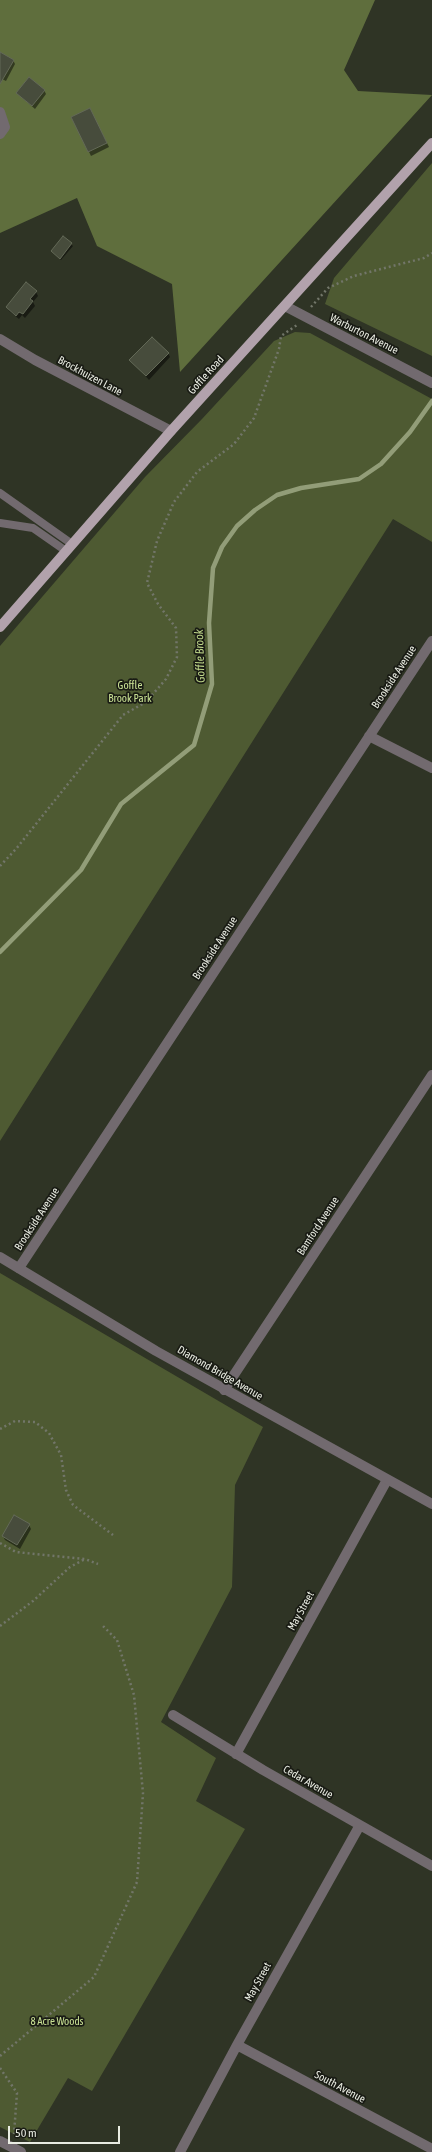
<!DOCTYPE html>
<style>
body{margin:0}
#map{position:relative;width:432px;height:2152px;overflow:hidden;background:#2f3425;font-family:"Asap Condensed",sans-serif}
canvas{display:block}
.scale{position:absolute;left:8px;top:2126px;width:112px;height:18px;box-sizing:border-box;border:2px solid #e9ece2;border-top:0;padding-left:5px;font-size:12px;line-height:14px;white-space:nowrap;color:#e9ece2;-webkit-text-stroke:3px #191b14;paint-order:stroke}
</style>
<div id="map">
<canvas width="432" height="2152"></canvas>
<div class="scale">50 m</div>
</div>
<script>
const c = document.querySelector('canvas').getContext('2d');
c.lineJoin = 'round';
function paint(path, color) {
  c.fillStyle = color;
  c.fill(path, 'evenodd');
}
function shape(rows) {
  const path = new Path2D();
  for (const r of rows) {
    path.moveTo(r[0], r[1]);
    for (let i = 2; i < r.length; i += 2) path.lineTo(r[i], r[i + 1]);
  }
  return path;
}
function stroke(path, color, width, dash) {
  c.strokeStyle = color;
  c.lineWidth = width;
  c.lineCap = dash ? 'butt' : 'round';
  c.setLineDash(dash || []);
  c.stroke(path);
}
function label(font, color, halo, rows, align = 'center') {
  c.font = font + ' "Asap Condensed",sans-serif';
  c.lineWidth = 3.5;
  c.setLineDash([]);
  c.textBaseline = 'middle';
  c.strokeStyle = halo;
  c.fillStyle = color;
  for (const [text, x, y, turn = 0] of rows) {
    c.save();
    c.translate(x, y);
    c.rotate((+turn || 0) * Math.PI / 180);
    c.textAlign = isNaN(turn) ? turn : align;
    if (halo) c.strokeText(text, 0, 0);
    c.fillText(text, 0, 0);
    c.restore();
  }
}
const green = shape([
 [432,163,432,356,325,304,334,278],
 [295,332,310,333,432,399,432,542,393,519,0,1141,0,646,145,477,202,419,274,341],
 [0,1273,263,1427,235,1485,232,1587,161,1722,216,1758,196,1801,245,1829,92,2091,68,2078,30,2142,0,2127]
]);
const forest = shape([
 [0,0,375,0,344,70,358,91,432,95,180,372,172,284,97,246,77,198,0,233]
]);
const shadow = shape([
 [0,53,13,60,15,64,6,81,0,78],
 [44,90,46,94,35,109,17,93],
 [92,113,109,147,91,156,72,117],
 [63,237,73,246,61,260,52,251],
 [36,292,38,296,33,302,35,306,25,318,22,315,19,319,9,311,7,307],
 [168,353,170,357,149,380,131,360],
 [29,1525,31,1529,20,1549,5,1540,3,1536]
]);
const stream = shape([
 [0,952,81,870,121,804,194,745,212,684,209,623,213,568,222,547,237,526,255,510,277,495,301,488,359,479,381,464,410,432,432,401]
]);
const building = shape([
 [0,52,14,60,0,84,0,52],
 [29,77,45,90,32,106,16,93,29,77],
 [90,108,107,143,88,152,71,117,90,108],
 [63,236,72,243,60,259,51,251,63,236],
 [26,282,37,291,30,299,33,301,23,314,19,312,16,316,6,307,26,282],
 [152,337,169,353,146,376,129,360,152,337],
 [14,1515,30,1524,17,1545,2,1536,14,1515]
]);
const path = shape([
 [311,307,328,288,354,276,424,258,432,253],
 [0,866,16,849,123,715,146,702,166,679,177,657,176,628,158,604,147,583,157,541,174,502,197,472,234,444,254,418,279,349,281,336,297,325],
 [0,1429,15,1421,35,1422,49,1433,61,1455,66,1490,73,1505,113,1535],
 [0,1543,16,1552,85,1559,98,1564],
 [0,1626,33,1601,70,1567,85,1559],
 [0,2056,94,1977,137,1882,143,1793,134,1695,117,1640,101,1624],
 [0,2068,17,2093,14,2134]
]);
const service = shape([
 [0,493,72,544],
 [0,523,33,528,66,551]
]);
const minor = shape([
 [0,112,5,127,0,134],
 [0,339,35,360,171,431],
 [369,736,432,768],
 [19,1268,432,641],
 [224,1390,432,1075],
 [173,1715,263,1770,432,1866],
 [236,1754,387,1480],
 [237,2045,432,2149],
 [0,2141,21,2152],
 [180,2152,237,2045,360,1825]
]);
const tertiary = shape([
 [285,306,432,383],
 [0,1257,156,1351,432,1504]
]);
const primary = shape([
 [0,627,171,431,432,143]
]);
const streetNames = [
 ["Warburton Avenue",364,334,27],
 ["Goffle Road",206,375,-48],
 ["Brockhuizen Lane",90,376,28],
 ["Brookside Avenue",394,677,-57],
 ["Brookside Avenue",215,948,-57],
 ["Brookside Avenue",37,1219,-57],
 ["Bamford Avenue",318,1226,-57],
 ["Diamond Bridge Avenue",220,1373,30],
 ["May Street",301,1611,-61],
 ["Cedar Avenue",308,1782,30],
 ["May Street",258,1982,-61],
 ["South Avenue",340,2087,28]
];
const parkNames = [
 ["Goffle",130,686],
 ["Brook Park",130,699],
 ["8 Acre Woods",57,2022]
];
const waterNames = [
 ["Goffle Brook",200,656,-92]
];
paint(green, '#4e5a32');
paint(forest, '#5f6e3d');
paint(shadow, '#0007');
stroke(stream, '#929d78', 4.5);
paint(building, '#474c3c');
stroke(building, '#636957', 1);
stroke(path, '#727669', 2.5, [2, 3]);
stroke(service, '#726a6f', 8);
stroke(minor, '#726a6f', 10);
stroke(tertiary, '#726a6f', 10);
stroke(primary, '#b2a2ac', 10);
label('11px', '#e9ece2', '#191b14', streetNames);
label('11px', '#c9e194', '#191b14', parkNames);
label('italic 12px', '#bfd78a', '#191b14', waterNames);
</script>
